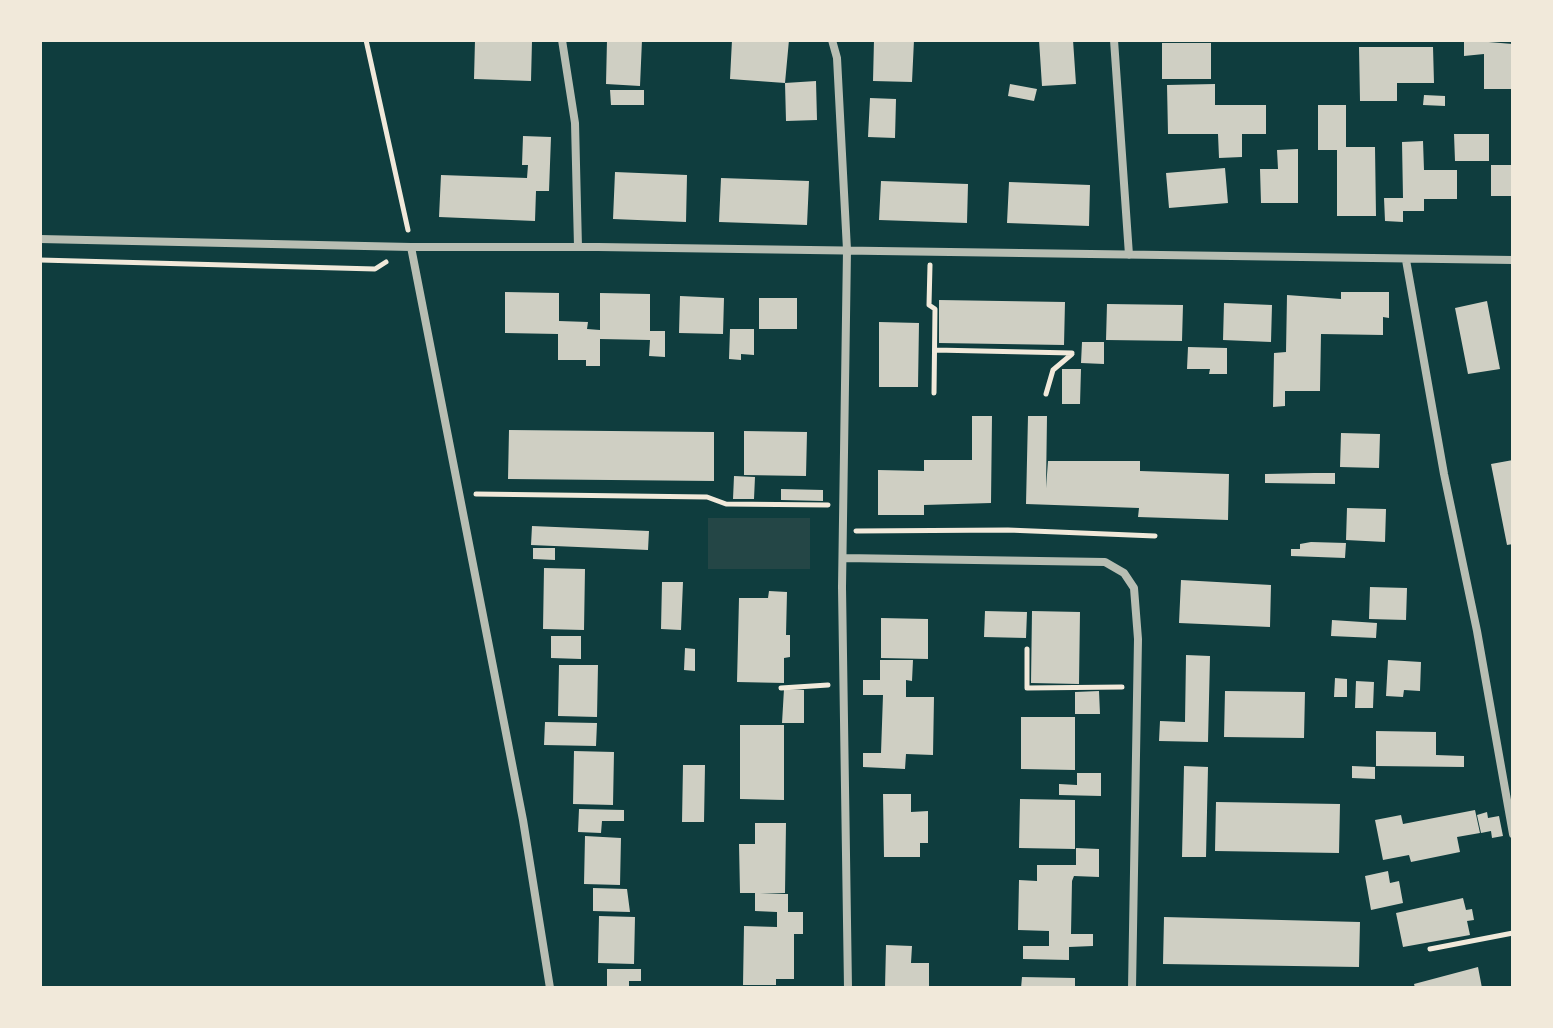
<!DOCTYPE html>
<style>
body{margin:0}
#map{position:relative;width:1553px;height:1028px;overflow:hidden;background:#0f3d3e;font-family:"Titillium Web",sans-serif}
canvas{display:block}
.frame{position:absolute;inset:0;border:42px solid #f1e9da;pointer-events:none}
</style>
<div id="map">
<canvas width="1553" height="1028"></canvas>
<div class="frame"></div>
</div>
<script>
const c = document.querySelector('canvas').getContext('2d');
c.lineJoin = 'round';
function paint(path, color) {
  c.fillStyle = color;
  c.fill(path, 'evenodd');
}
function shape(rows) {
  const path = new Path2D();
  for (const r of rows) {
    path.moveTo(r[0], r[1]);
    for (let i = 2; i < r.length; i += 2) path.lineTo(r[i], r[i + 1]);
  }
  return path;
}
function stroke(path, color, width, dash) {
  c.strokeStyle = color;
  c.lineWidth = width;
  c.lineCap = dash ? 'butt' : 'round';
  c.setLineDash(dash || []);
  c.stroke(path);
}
const green = shape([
 [708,518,810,518,810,569,708,569]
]);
const building = shape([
 [475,40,532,41,531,81,474,79],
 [607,40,642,40,640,86,606,84],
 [732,40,789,40,785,83,730,79],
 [874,40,914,40,912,82,873,81],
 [1039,40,1073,40,1076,84,1042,86],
 [1464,40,1513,44,1513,89,1484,89,1484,54,1464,56],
 [1162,43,1211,43,1211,79,1162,79],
 [1359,47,1433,47,1434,83,1397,83,1397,101,1360,101],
 [816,81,817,120,786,121,785,83],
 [1010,84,1037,89,1034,101,1008,96],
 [1215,84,1215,105,1266,105,1266,134,1242,134,1242,157,1219,158,1218,134,1168,134,1167,85],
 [610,90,644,90,644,105,611,105],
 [1424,95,1445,96,1445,106,1423,105],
 [870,98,896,99,895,138,868,137],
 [1318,105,1346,105,1346,147,1375,147,1376,216,1337,216,1337,150,1318,150],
 [1454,134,1489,134,1489,161,1455,161],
 [523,136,551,137,549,191,536,191,535,221,439,217,441,175,527,178,528,165,522,165],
 [1423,141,1424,170,1457,170,1457,199,1424,199,1424,211,1403,211,1403,222,1385,221,1384,198,1403,198,1402,142],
 [1298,149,1298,203,1261,203,1260,169,1278,169,1277,150],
 [1491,165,1513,165,1513,196,1491,196],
 [1225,168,1228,203,1169,208,1166,173],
 [615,172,687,175,686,222,613,219],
 [721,178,809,181,807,225,719,222],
 [881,181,968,184,967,223,879,220],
 [1009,182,1090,185,1089,226,1007,223],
 [505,292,559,293,559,321,588,322,587,329,600,330,600,293,650,294,650,331,665,331,665,357,649,356,650,340,600,339,600,366,586,366,586,360,558,360,558,334,505,333],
 [1341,292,1389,292,1389,318,1383,317,1383,335,1321,334,1320,391,1285,391,1285,406,1273,407,1274,353,1286,352,1287,295,1341,299],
 [680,296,724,298,723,334,679,333],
 [759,298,797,298,797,329,759,329],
 [939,300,1065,302,1064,345,939,343],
 [1487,301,1500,369,1468,374,1455,308],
 [1224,303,1272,305,1271,342,1223,340],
 [1107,304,1183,305,1182,341,1106,340],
 [879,322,919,323,918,387,879,387],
 [730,329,754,329,754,355,741,354,741,360,729,359],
 [1082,342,1104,342,1104,364,1081,363],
 [1188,347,1227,348,1227,374,1209,374,1210,369,1187,369],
 [1062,369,1081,369,1080,404,1062,404],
 [972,416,992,416,991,503,924,505,924,515,878,515,878,470,924,471,924,460,972,460],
 [1028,416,1047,416,1046,488,1048,461,1140,461,1140,471,1229,474,1228,520,1138,517,1139,508,1026,504],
 [509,430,714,432,714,481,508,479],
 [744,431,807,432,806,476,744,475],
 [1341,433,1380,434,1379,468,1340,467],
 [1513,460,1513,544,1507,545,1491,464],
 [1314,473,1335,473,1335,484,1265,483,1265,474],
 [734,476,755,477,754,499,733,499],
 [781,489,823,490,823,501,781,500],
 [1347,508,1386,509,1385,542,1346,540],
 [532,526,649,531,648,550,531,545],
 [1311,542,1346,543,1345,558,1291,556,1291,549,1300,549,1300,544],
 [533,548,555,548,555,560,533,559],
 [544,568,585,569,584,630,543,629],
 [1181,580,1271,585,1270,627,1179,623],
 [662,582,683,582,681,630,661,629],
 [1370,587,1407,588,1406,620,1369,619],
 [769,591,787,592,786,635,790,635,790,657,784,658,784,683,737,682,739,598,768,598],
 [985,611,1027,612,1026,638,984,637],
 [1032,611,1080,612,1079,684,1031,683],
 [881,618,928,619,928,659,881,658],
 [1332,620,1377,623,1376,638,1331,636],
 [551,636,581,636,581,659,551,658],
 [685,648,695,649,695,671,684,670],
 [1186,655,1210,656,1208,742,1159,741,1160,721,1185,722],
 [880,660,913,660,912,681,906,680,906,697,934,697,933,755,906,754,905,769,863,767,863,753,881,753,883,695,863,695,863,680,880,680],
 [1388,660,1421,662,1420,691,1404,690,1403,697,1386,696],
 [559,665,598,665,597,717,558,716],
 [1335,678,1347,679,1347,697,1334,697],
 [1356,681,1374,682,1373,708,1355,708],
 [784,689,804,690,804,723,782,723],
 [1099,691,1100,714,1075,714,1075,692],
 [1225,691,1305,692,1304,738,1224,737],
 [1021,717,1075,717,1075,770,1021,769],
 [545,722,597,723,596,746,544,745],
 [740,725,784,725,784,800,740,799],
 [1376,731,1436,732,1436,755,1464,756,1464,767,1376,766],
 [574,751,614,752,613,805,573,804],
 [683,765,705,765,704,822,682,822],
 [1184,766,1208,767,1206,857,1182,857],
 [1352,766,1375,767,1375,779,1352,778],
 [1077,773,1101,773,1101,796,1059,795,1059,784,1077,785],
 [883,794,911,794,911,812,928,811,928,843,920,843,920,857,884,857],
 [1020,799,1075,800,1075,849,1019,848],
 [1216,802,1340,804,1339,853,1215,851],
 [579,809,624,810,624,821,602,821,601,833,578,832],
 [1475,810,1480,833,1457,837,1460,852,1411,862,1409,855,1383,860,1375,820,1401,815,1403,824],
 [1487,812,1488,818,1499,816,1503,836,1492,838,1491,831,1481,833,1477,815],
 [755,823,786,823,785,893,760,894,788,894,788,912,803,912,803,934,794,934,794,979,776,979,776,985,743,985,744,926,777,927,777,912,755,911,755,893,740,893,739,844,755,844],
 [585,836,621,838,620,885,584,884],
 [1076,848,1099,849,1099,877,1074,876,1072,881,1071,934,1093,934,1093,946,1069,947,1069,960,1023,959,1023,946,1049,946,1049,931,1018,930,1019,880,1037,881,1037,865,1076,865],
 [1388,871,1390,883,1399,881,1403,903,1371,910,1365,876],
 [593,888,627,889,630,912,593,911],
 [1463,898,1466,910,1472,909,1474,920,1467,921,1470,935,1403,947,1396,913],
 [599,916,635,917,634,964,598,963],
 [1164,917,1360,922,1359,967,1163,964],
 [886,945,912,946,911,963,929,963,929,988,885,988],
 [1478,967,1482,988,1415,988,1414,984],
 [607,969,641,969,641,981,629,981,629,988,607,988],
 [1022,977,1075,978,1075,988,1021,988]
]);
const path = shape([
 [366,40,408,230],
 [40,260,375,269,386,262],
 [930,265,929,305,935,309,934,393],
 [935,350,1072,353],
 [1046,394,1053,370,1072,354],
 [476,494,707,497,726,504,828,505],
 [856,531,1008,530,1155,536],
 [1027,649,1027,688,1122,687],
 [781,688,828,685],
 [1430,949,1513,933]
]);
const minor = shape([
 [562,40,575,123,578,247],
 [832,40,837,58,847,250,842,587,848,988],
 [1114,40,1129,255],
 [40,239,411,247,598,247,1513,260],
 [411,247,523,820,550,988],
 [1406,260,1444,474,1477,631,1513,834],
 [843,558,1105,562,1124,573,1134,588,1138,639,1132,988]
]);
paint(green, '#244646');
paint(building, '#cfcfc3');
stroke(path, '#f1e9da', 5);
stroke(minor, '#b8beb3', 8);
</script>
